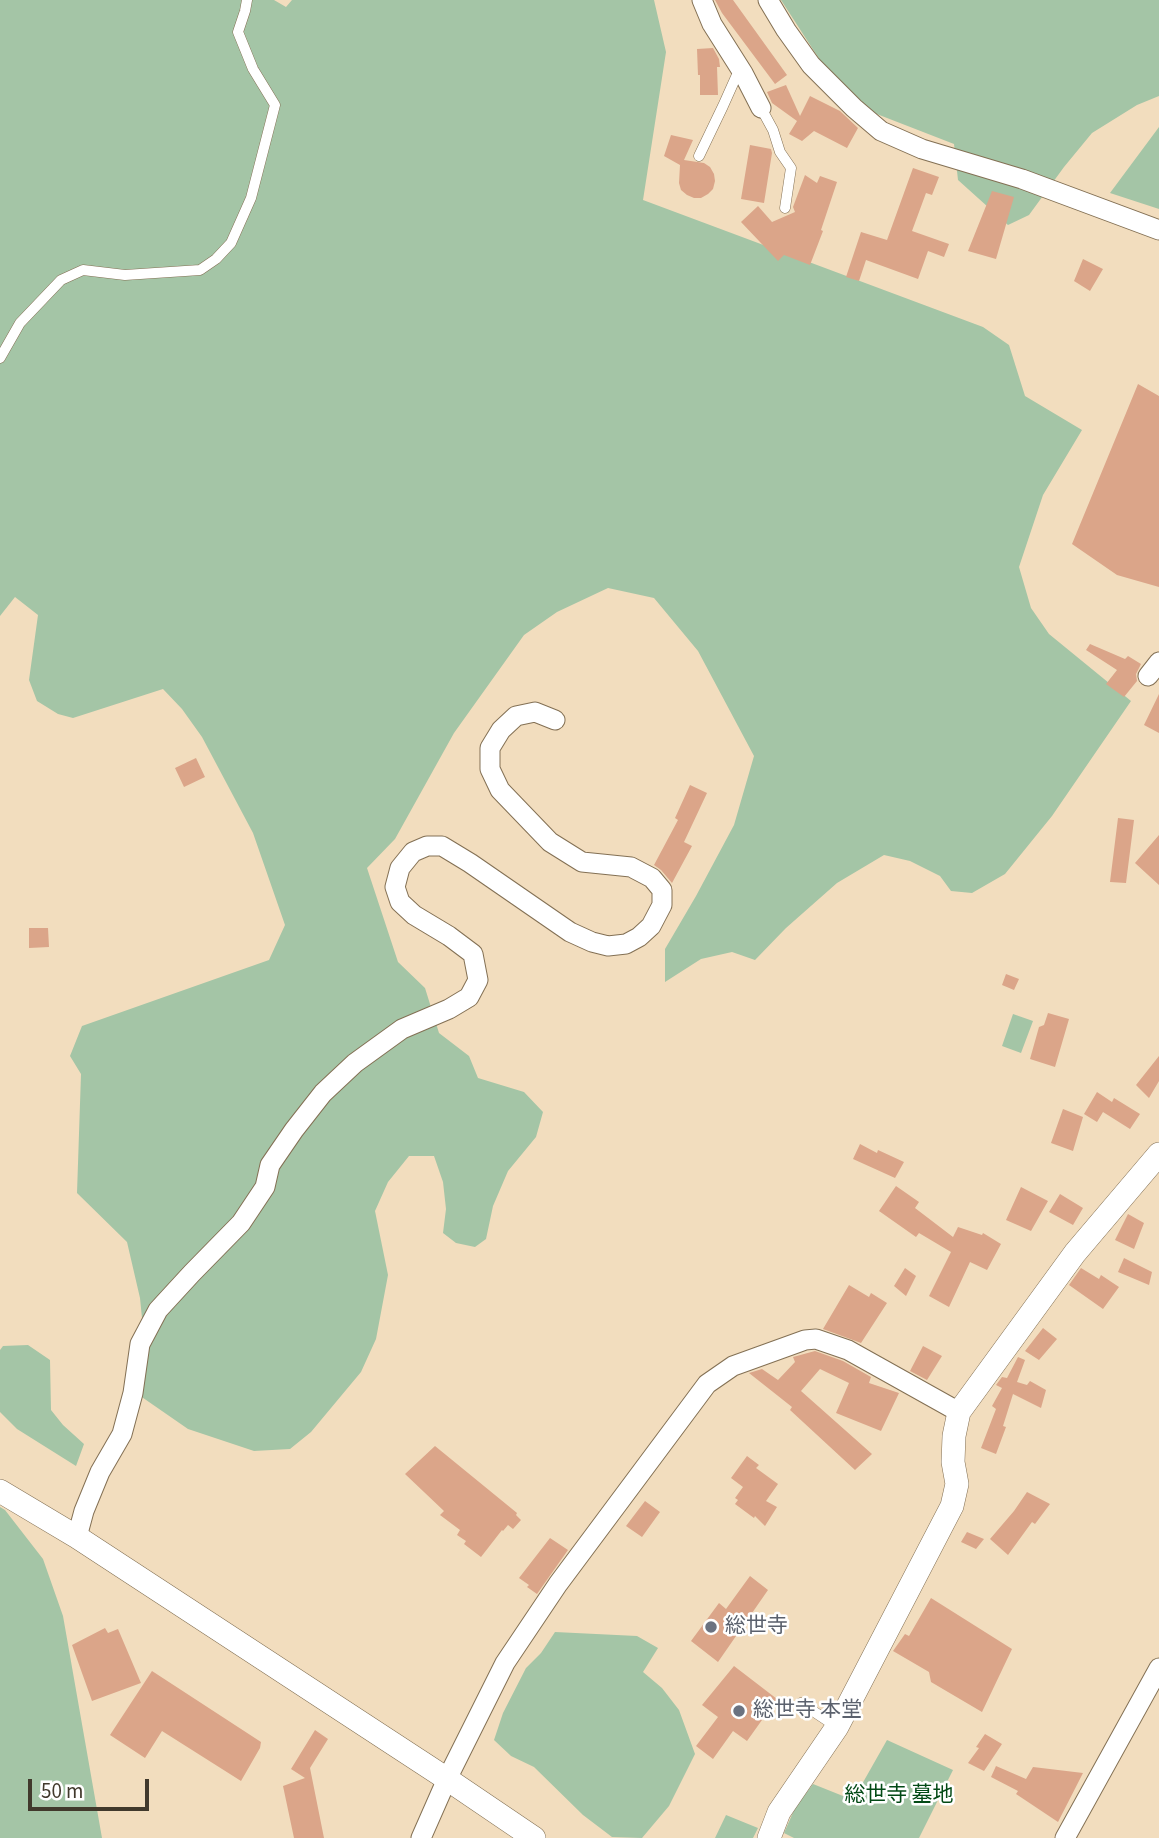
<!DOCTYPE html>
<meta charset="utf-8">
<style>
body{margin:0}
#map{position:relative;width:1159px;height:1838px;overflow:hidden;background:#f2ddbe;font-family:"Source Sans 3",sans-serif}
canvas{display:block}
.scale{position:absolute;left:28px;top:1779px;width:121px;height:32px;box-sizing:border-box;border:4px solid #41392c;border-top:0;padding-left:9px;font-size:21px;line-height:24px;white-space:nowrap;color:#41392c;-webkit-text-stroke:5px #fff;paint-order:stroke}
</style>
<div id="map">
<canvas width="1159" height="1838"></canvas>
<div class="scale">50 m</div>
</div>
<script>
const c = document.querySelector('canvas').getContext('2d');
c.lineJoin = 'round';
function paint(path, color) {
  c.fillStyle = color;
  c.fill(path, 'evenodd');
}
function shape(rows) {
  const path = new Path2D();
  for (const r of rows) {
    path.moveTo(r[0], r[1]);
    for (let i = 2; i < r.length; i += 2) path.lineTo(r[i], r[i + 1]);
  }
  return path;
}
function stroke(path, color, width, dash) {
  c.strokeStyle = color;
  c.lineWidth = width;
  c.lineCap = dash ? 'butt' : 'round';
  c.setLineDash(dash || []);
  c.stroke(path);
}
function label(font, color, halo, rows, align = 'center') {
  c.font = font + ' "Source Sans 3","Noto Sans JP",sans-serif';
  c.lineWidth = 5;
  c.setLineDash([]);
  c.textBaseline = 'middle';
  c.strokeStyle = halo;
  c.fillStyle = color;
  for (const [text, x, y, turn = 0] of rows) {
    c.save();
    c.translate(x, y);
    c.rotate((+turn || 0) * Math.PI / 180);
    c.textAlign = isNaN(turn) ? turn : align;
    if (halo) c.strokeText(text, 0, 0);
    c.fillText(text, 0, 0);
    c.restore();
  }
}
const green = shape([
 [0,0,274,0,286,7,292,0,654,0,666,52,643,200,983,327,1009,345,1025,396,1082,430,1043,495,1019,567,1031,608,1049,634,1131,701,1052,816,1005,874,972,893,951,891,940,876,910,861,884,855,837,883,786,928,755,960,732,952,701,959,665,982,665,949,696,896,734,825,754,756,698,651,654,598,608,588,557,612,524,635,454,733,395,839,367,868,398,962,425,988,439,1033,469,1056,478,1078,524,1092,543,1112,536,1137,508,1171,493,1206,486,1239,475,1247,456,1243,443,1233,446,1209,443,1182,434,1156,409,1156,388,1182,375,1211,388,1275,376,1339,361,1372,311,1432,290,1449,254,1451,188,1429,136,1393,145,1348,140,1298,127,1242,77,1193,81,1074,70,1056,82,1026,269,960,285,925,253,833,202,737,182,709,163,689,73,718,58,714,37,701,29,680,38,615,15,597,0,616],
 [781,0,1159,0,1159,96,1137,105,1092,133,1064,167,1029,215,1008,225,958,180,954,144,869,111,825,68],
 [1159,127,1159,209,1110,193],
 [1013,1014,1033,1021,1021,1053,1002,1046],
 [28,1345,50,1360,51,1410,63,1425,84,1444,76,1466,17,1429,0,1412,0,1350,3,1346],
 [0,1507,5,1510,43,1559,63,1616,102,1838,0,1838],
 [555,1632,637,1636,658,1648,643,1672,662,1688,679,1710,695,1754,669,1806,642,1838,612,1837,583,1815,534,1767,511,1756,494,1740,503,1713,526,1668,541,1653],
 [887,1740,953,1770,919,1838,794,1838,784,1833,795,1808,813,1784,853,1800],
 [726,1815,758,1828,753,1838,715,1838]
]);
const building = shape([
 [715,0,733,0,787,75,775,84,722,13],
 [713,48,719,59,720,67,717,67,718,95,700,95,700,75,698,75,697,49],
 [786,85,800,116,810,96,840,111,858,128,847,148,814,131,802,141,789,134,797,121,772,103,767,92],
 [671,135,693,140,684,160,704,163,710,167,714,174,715,181,713,189,708,194,701,198,694,198,687,195,681,190,679,183,680,165,664,156],
 [750,145,771,149,772,153,764,203,741,199],
 [913,168,939,177,932,195,926,193,912,231,949,244,944,257,928,251,918,279,866,260,859,281,846,277,861,232,887,240],
 [805,175,817,183,820,176,837,182,821,230,823,231,810,265,784,255,778,261,741,222,758,206,772,222,795,212,793,207],
 [992,191,1014,197,996,259,968,251],
 [1083,259,1103,269,1090,291,1074,281],
 [1138,384,1159,396,1159,587,1117,575,1072,544],
 [1090,644,1125,659,1128,656,1141,664,1136,674,1137,681,1124,697,1106,684,1117,670,1086,650],
 [1159,694,1159,733,1144,725],
 [196,758,205,777,184,787,175,768],
 [690,785,707,793,684,842,692,846,672,883,661,870,654,865,678,820,675,818],
 [1118,818,1134,820,1126,883,1110,882],
 [1159,835,1159,885,1135,863],
 [29,928,48,928,49,947,29,948],
 [1006,974,1019,979,1014,990,1002,985],
 [1048,1013,1069,1019,1055,1067,1030,1059,1039,1027,1044,1025],
 [1159,1056,1159,1081,1149,1098,1136,1085],
 [1097,1092,1112,1102,1114,1098,1140,1114,1130,1129,1103,1112,1097,1122,1084,1114],
 [1063,1109,1083,1117,1073,1151,1051,1143],
 [860,1144,877,1153,878,1150,904,1162,895,1178,853,1159],
 [896,1186,919,1202,915,1208,953,1237,958,1227,982,1235,983,1233,1001,1244,987,1270,970,1262,949,1307,929,1296,951,1252,919,1233,916,1237,879,1211],
 [1021,1187,1048,1201,1031,1231,1006,1220],
 [1060,1194,1083,1208,1073,1225,1049,1212],
 [1128,1214,1144,1223,1134,1249,1115,1240],
 [1124,1258,1152,1272,1149,1285,1118,1272],
 [905,1268,916,1276,906,1296,894,1286],
 [1081,1268,1099,1279,1101,1275,1119,1287,1103,1309,1069,1285],
 [849,1285,869,1297,871,1293,887,1303,861,1343,823,1329],
 [1043,1328,1057,1339,1039,1360,1025,1351],
 [923,1346,942,1356,927,1380,910,1371],
 [815,1351,843,1361,871,1377,869,1383,899,1393,881,1431,836,1413,849,1383,820,1369,801,1391,872,1454,855,1470,790,1410,792,1407,749,1373,762,1369,778,1380,795,1362,793,1357],
 [1018,1357,1025,1360,1017,1382,1027,1385,1030,1381,1046,1390,1041,1408,1013,1394,1003,1426,1006,1427,996,1454,981,1448,996,1409,992,1406,1002,1388,996,1385,1002,1377,1007,1378],
 [435,1446,517,1513,516,1515,521,1520,513,1529,508,1525,503,1531,502,1530,481,1557,464,1544,466,1541,457,1535,460,1530,440,1515,444,1511,405,1474],
 [747,1456,759,1465,756,1468,778,1484,766,1501,777,1507,765,1526,755,1516,754,1518,735,1504,738,1500,735,1498,743,1487,731,1478],
 [1027,1492,1050,1504,1035,1524,1032,1522,1008,1555,990,1539,1014,1511],
 [645,1501,660,1512,642,1537,626,1526],
 [967,1532,984,1539,976,1549,961,1542],
 [550,1538,568,1550,537,1594,527,1587,529,1585,519,1578],
 [750,1576,768,1590,718,1662,691,1641,719,1603,726,1609],
 [931,1598,1012,1649,982,1712,931,1682,929,1672,893,1651,905,1634,909,1636],
 [105,1628,108,1633,118,1629,141,1683,92,1701,72,1645],
 [734,1666,777,1699,747,1741,733,1731,713,1759,696,1746,718,1717,702,1705],
 [152,1671,261,1742,260,1748,241,1781,162,1731,145,1758,110,1735],
 [315,1730,328,1739,310,1768,324,1838,294,1838,283,1786,305,1778,291,1769],
 [985,1734,1002,1744,984,1771,968,1763,979,1748,976,1747],
 [996,1766,1026,1779,1033,1767,1083,1773,1058,1822,1016,1794,1018,1791,991,1777]
]);
const service = shape([
 [761,108,773,130,780,152,791,168,785,208],
 [699,156,723,106,740,68],
 [0,358,20,323,61,280,83,270,125,275,200,270,216,259,231,243,251,198,275,105,253,69,238,32,245,11,247,0],
 [801,1703,837,1727]
]);
const minor = shape([
 [702,0,712,24,743,73,761,108],
 [768,0,786,30,811,65,854,108,881,131,922,149,1022,179,1159,230],
 [1148,676,1159,662],
 [77,1537,84,1511,100,1472,122,1434,133,1393,140,1344,158,1310,192,1273,241,1223,265,1187,270,1165,294,1130,323,1093,355,1063,402,1029,449,1009,469,997,478,980,473,954,449,936,414,915,400,902,395,887,400,868,413,852,427,846,442,846,470,863,570,932,592,942,608,946,626,944,639,937,651,926,662,905,662,890,652,878,631,867,582,862,550,842,500,790,490,769,490,748,501,730,516,716,535,712,555,720],
 [421,1838,447,1779,505,1663,558,1584,707,1384,733,1366,805,1340,816,1339,848,1350,959,1412],
 [1065,1838,1159,1668]
]);
const tertiary = shape([
 [0,1491,77,1537,447,1779,534,1838],
 [769,1838,779,1812,837,1727,952,1506,957,1484,953,1462,954,1436,959,1412,1075,1253,1159,1154]
]);
const markers = [
 [711,1627,7,"#6b7280"],
 [739,1711,7,"#6b7280"]
];
const worshipNames = [
 ["総世寺",725,1627],
 ["総世寺 本堂",753,1711]
];
const parkNames = [
 ["総世寺 墓地",899,1796]
];
paint(green, '#a4c5a6');
paint(building, '#dba589');
stroke(service, '#837054', 11);
stroke(minor, '#837054', 21);
stroke(tertiary, '#837054', 24);
stroke(service, '#fff', 10);
stroke(minor, '#fff', 19);
stroke(tertiary, '#fff', 23);
for (const [x, y, r, color] of markers) {
  const dot = new Path2D();
  dot.arc(x, y, r, 0, 2 * Math.PI);
  c.fillStyle = color;
  c.fill(dot);
  stroke(dot, '#fff', 2.5);
}
label('21px', '#5b616d', '#fff', worshipNames, 'left');
label('21px', '#034a16', '#fff', parkNames);
</script>
